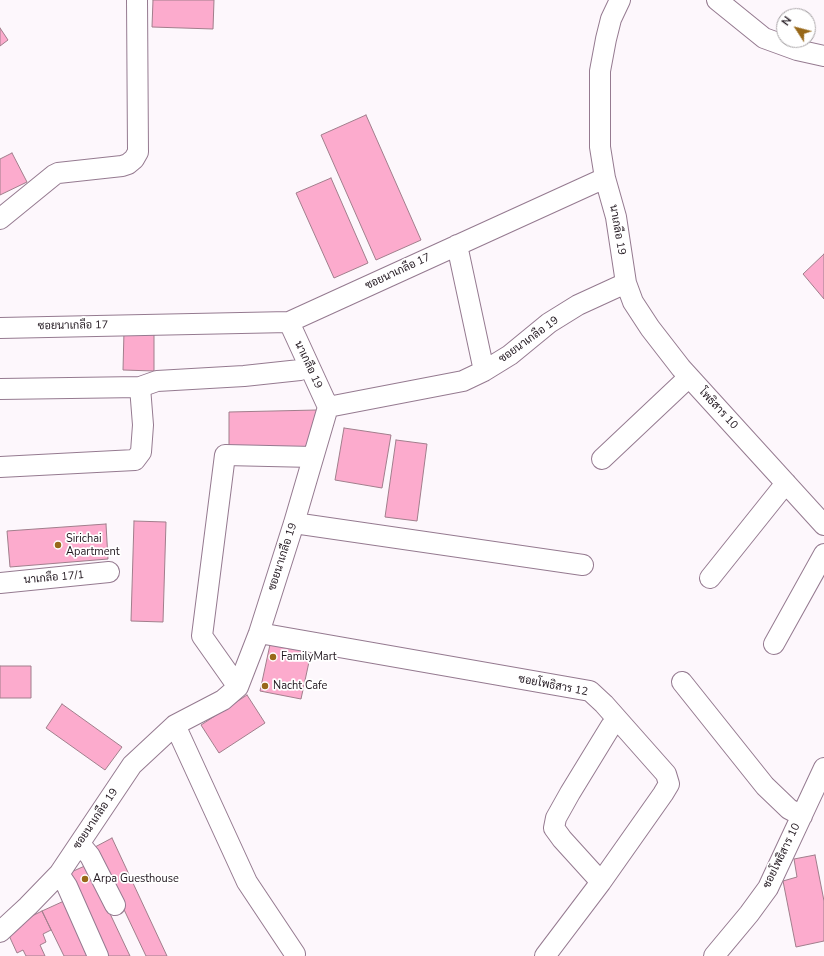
<!DOCTYPE html>
<meta charset="utf-8">
<style>
body{margin:0}
#map{position:relative;width:824px;height:956px;overflow:hidden;background:#fdf7fc;font-family:"Nunito Sans",sans-serif}
canvas{display:block}
.north{position:absolute;left:776px;top:8px;width:40px;height:40px;box-sizing:border-box;background:#fff;border:1px solid #a6a2a5;border-radius:50%;rotate:306deg;font-size:11px;font-weight:700;line-height:16px;text-align:center;color:#21171f}
.north::after{content:'';display:block;margin:auto;width:14px;height:18px;background:#986819;clip-path:polygon(50% 0,100% 100%,50% 72%,0 100%)}
</style>
<div id="map">
<canvas width="824" height="956"></canvas>
<div class="north">N</div>
</div>
<script>
const c = document.querySelector('canvas').getContext('2d');
c.lineJoin = 'round';
function paint(path, color) {
  c.fillStyle = color;
  c.fill(path, 'evenodd');
}
function shape(rows) {
  const path = new Path2D();
  for (const r of rows) {
    path.moveTo(r[0], r[1]);
    for (let i = 2; i < r.length; i += 2) path.lineTo(r[i], r[i + 1]);
  }
  return path;
}
function stroke(path, color, width, dash) {
  c.strokeStyle = color;
  c.lineWidth = width;
  c.lineCap = dash ? 'butt' : 'round';
  c.setLineDash(dash || []);
  c.stroke(path);
}
function label(font, color, halo, rows, align = 'center') {
  c.font = font + ' "Nunito Sans",Sarabun,sans-serif';
  c.lineWidth = 3.5;
  c.setLineDash([]);
  c.textBaseline = 'middle';
  c.strokeStyle = halo;
  c.fillStyle = color;
  for (const [text, x, y, turn = 0] of rows) {
    c.save();
    c.translate(x, y);
    c.rotate((+turn || 0) * Math.PI / 180);
    c.textAlign = isNaN(turn) ? turn : align;
    if (halo) c.strokeText(text, 0, 0);
    c.fillText(text, 0, 0);
    c.restore();
  }
}
const building = shape([
 [153,0,214,0,213,29,152,27,153,0],
 [0,28,8,40,0,46,0,28],
 [366,115,421,240,376,260,321,135,366,115],
 [12,153,27,182,0,195,0,159,12,153],
 [331,178,368,263,334,278,296,193,331,178],
 [824,254,824,299,803,274,824,254],
 [124,331,154,331,154,371,123,370,124,331],
 [317,410,308,449,229,449,229,412,317,410],
 [344,428,391,435,382,488,335,480,344,428],
 [396,440,427,444,417,521,385,517,396,440],
 [134,521,166,522,163,622,131,621,134,521],
 [106,524,108,559,10,567,7,531,106,524],
 [271,640,312,648,301,699,260,691,271,640],
 [0,666,31,666,31,698,0,698,0,666],
 [247,695,265,723,219,753,201,725,247,695],
 [62,704,122,747,105,770,46,728,62,704],
 [112,838,167,956,146,956,100,859,95,847,112,838],
 [815,855,824,901,824,941,796,947,783,881,797,877,794,859,815,855],
 [87,865,130,956,107,956,69,873,87,865],
 [64,901,90,956,64,956,42,911,64,901],
 [42,911,51,930,43,934,46,942,40,945,45,956,26,956,23,950,17,953,6,929,42,911]
]);
const minor = shape([
 [717,0,764,38,797,50,824,56],
 [605,178,616,217,626,283,633,302,650,328,681,368,824,525],
 [0,219,54,175,58,173,122,166,128,164,134,159,138,152,137,0],
 [457,245,484,371],
 [289,322,328,407],
 [0,328,289,322,605,178,600,147,600,71,606,39,611,19,620,0],
 [0,389,140,387,157,381,244,376,300,370,309,366],
 [602,459,689,377],
 [0,467,135,460,141,452,143,425,140,387],
 [294,523,583,565],
 [710,578,786,483],
 [0,583,109,572],
 [259,633,590,691,604,704,666,774,669,784,663,794,601,882,545,956],
 [774,644,824,554],
 [682,682,765,786,789,809,802,816],
 [238,687,202,636,225,455,313,457],
 [175,725,247,882,295,954],
 [80,844,90,856,115,905],
 [59,874,67,886,98,956],
 [601,882,562,839,554,828,556,818,570,793,611,726,617,720],
 [0,932,28,906,59,874,132,765,175,725,223,700,238,687,259,633,294,523,328,407,463,381,484,371,510,355,549,323,578,305,626,283],
 [714,956,749,914,768,888,824,768]
]);
const markers = [
 [58,545,4,"#986819"],
 [273,657,4,"#986819"],
 [265,686,4,"#986819"],
 [85,879,4,"#986819"]
];
const streetNames = [
 ["นาเกลือ 19",617,230,80],
 ["ซอยนาเกลือ 17",398,272,-25],
 ["ซอยนาเกลือ 17",73,326,-1],
 ["ซอยนาเกลือ 19",529,340,-36],
 ["นาเกลือ 19",308,365,65],
 ["โพธิสาร 10",718,409,47],
 ["ซอยนาเกลือ 19",283,557,-72],
 ["นาเกลือ 17/1",54,578,-5],
 ["ซอยโพธิสาร 12",553,686,11],
 ["ซอยนาเกลือ 19",96,819,-56],
 ["ซอยโพธิสาร 10",782,856,-64]
];
const poiNames = [
 ["Sirichai",66,539],
 ["Apartment",66,552],
 ["FamilyMart",281,657],
 ["Nacht Cafe",273,686],
 ["Arpa Guesthouse",93,879]
];
paint(building, '#fcabcd');
stroke(building, '#a17e8c', 1);
stroke(minor, '#957a90', 22);
stroke(minor, '#fff', 20);
for (const [x, y, r, color] of markers) {
  const dot = new Path2D();
  dot.arc(x, y, r, 0, 2 * Math.PI);
  c.fillStyle = color;
  c.fill(dot);
  stroke(dot, '#fff', 1.5);
}
label('11px', '#21171f', '#fff', streetNames);
label('11px', '#21171f', '#fff', poiNames, 'left');
</script>
